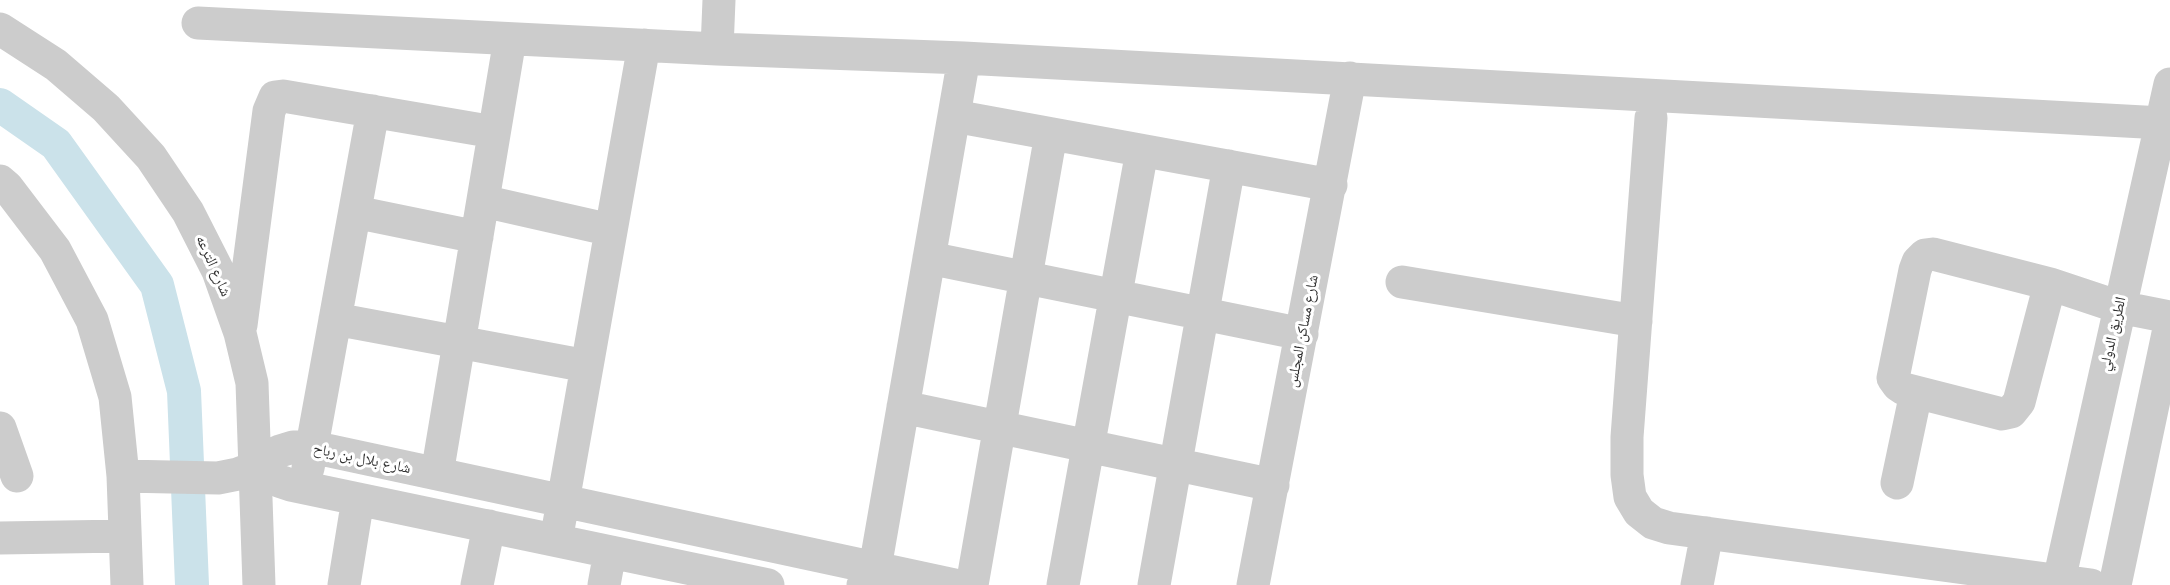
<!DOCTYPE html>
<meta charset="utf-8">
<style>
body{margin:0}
canvas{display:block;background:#fff}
</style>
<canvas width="2170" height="585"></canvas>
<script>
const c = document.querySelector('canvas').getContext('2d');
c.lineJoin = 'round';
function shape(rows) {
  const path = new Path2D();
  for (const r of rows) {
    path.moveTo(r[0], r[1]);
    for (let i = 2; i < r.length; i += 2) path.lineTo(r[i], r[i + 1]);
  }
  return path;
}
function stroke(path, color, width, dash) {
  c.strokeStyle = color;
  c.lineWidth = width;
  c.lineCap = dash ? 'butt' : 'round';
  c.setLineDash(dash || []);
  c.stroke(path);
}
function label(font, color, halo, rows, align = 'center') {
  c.font = font + ' Helvetica,"Noto Naskh Arabic",sans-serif';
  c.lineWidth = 6;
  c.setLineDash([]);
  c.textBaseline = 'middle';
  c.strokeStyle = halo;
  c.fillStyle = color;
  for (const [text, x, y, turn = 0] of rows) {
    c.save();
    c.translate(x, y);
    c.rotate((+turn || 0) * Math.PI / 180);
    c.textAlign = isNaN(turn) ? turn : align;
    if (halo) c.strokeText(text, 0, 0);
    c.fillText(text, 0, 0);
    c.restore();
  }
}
const canal = shape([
 [0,105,56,144,157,285,184,391,192,585]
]);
const minor = shape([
 [198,23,717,49,964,58,2162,123],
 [0,29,56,65,106,108,151,157,188,212,218,271,240,333,252,383,259,585],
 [717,49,719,0],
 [954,116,1331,185],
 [1651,118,1627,437,1627,475,1630,497,1639,512,1653,523,1669,528,2091,585],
 [0,181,7,187,55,250,92,320,115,397,123,476,127,585],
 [483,201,611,230],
 [355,212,477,237],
 [929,258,1302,334],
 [1402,282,1636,321],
 [2050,284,2019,402,2011,412,2002,414,1904,389,1898,385,1893,378,1915,270,1918,262,1925,255,1933,254,2050,284,2119,307,2170,317],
 [335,319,587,366],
 [241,325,269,111,275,97,283,96,494,132],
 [903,407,1273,485],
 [0,428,17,476],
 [256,467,279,481,291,485,768,585],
 [308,468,373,111],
 [437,474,510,39],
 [123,476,218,478,238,474,256,467,267,457,280,451,293,447,312,447,954,585],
 [1897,483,1916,393],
 [559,524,644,45],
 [0,538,125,536],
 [344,585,358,499],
 [477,585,489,526],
 [604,585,610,552],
 [863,585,875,568,964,58],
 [972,585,1051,134],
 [1063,585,1142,151],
 [1154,585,1229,166],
 [1253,585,1350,78],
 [1697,585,1707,533],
 [2058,585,2170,84],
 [2115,585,2170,324]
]);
const streetNames = [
 ["شارع الترعه",213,266,66],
 ["شارع مساكن المجلس",1303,331,-79],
 ["الطريق الدولي",2113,334,-77],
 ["شارع بلال بن رباح",362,459,12]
];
stroke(canal, '#cbe2ea', 34);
stroke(minor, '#ccc', 33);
label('15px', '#2f2f2f', '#fff', streetNames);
</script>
